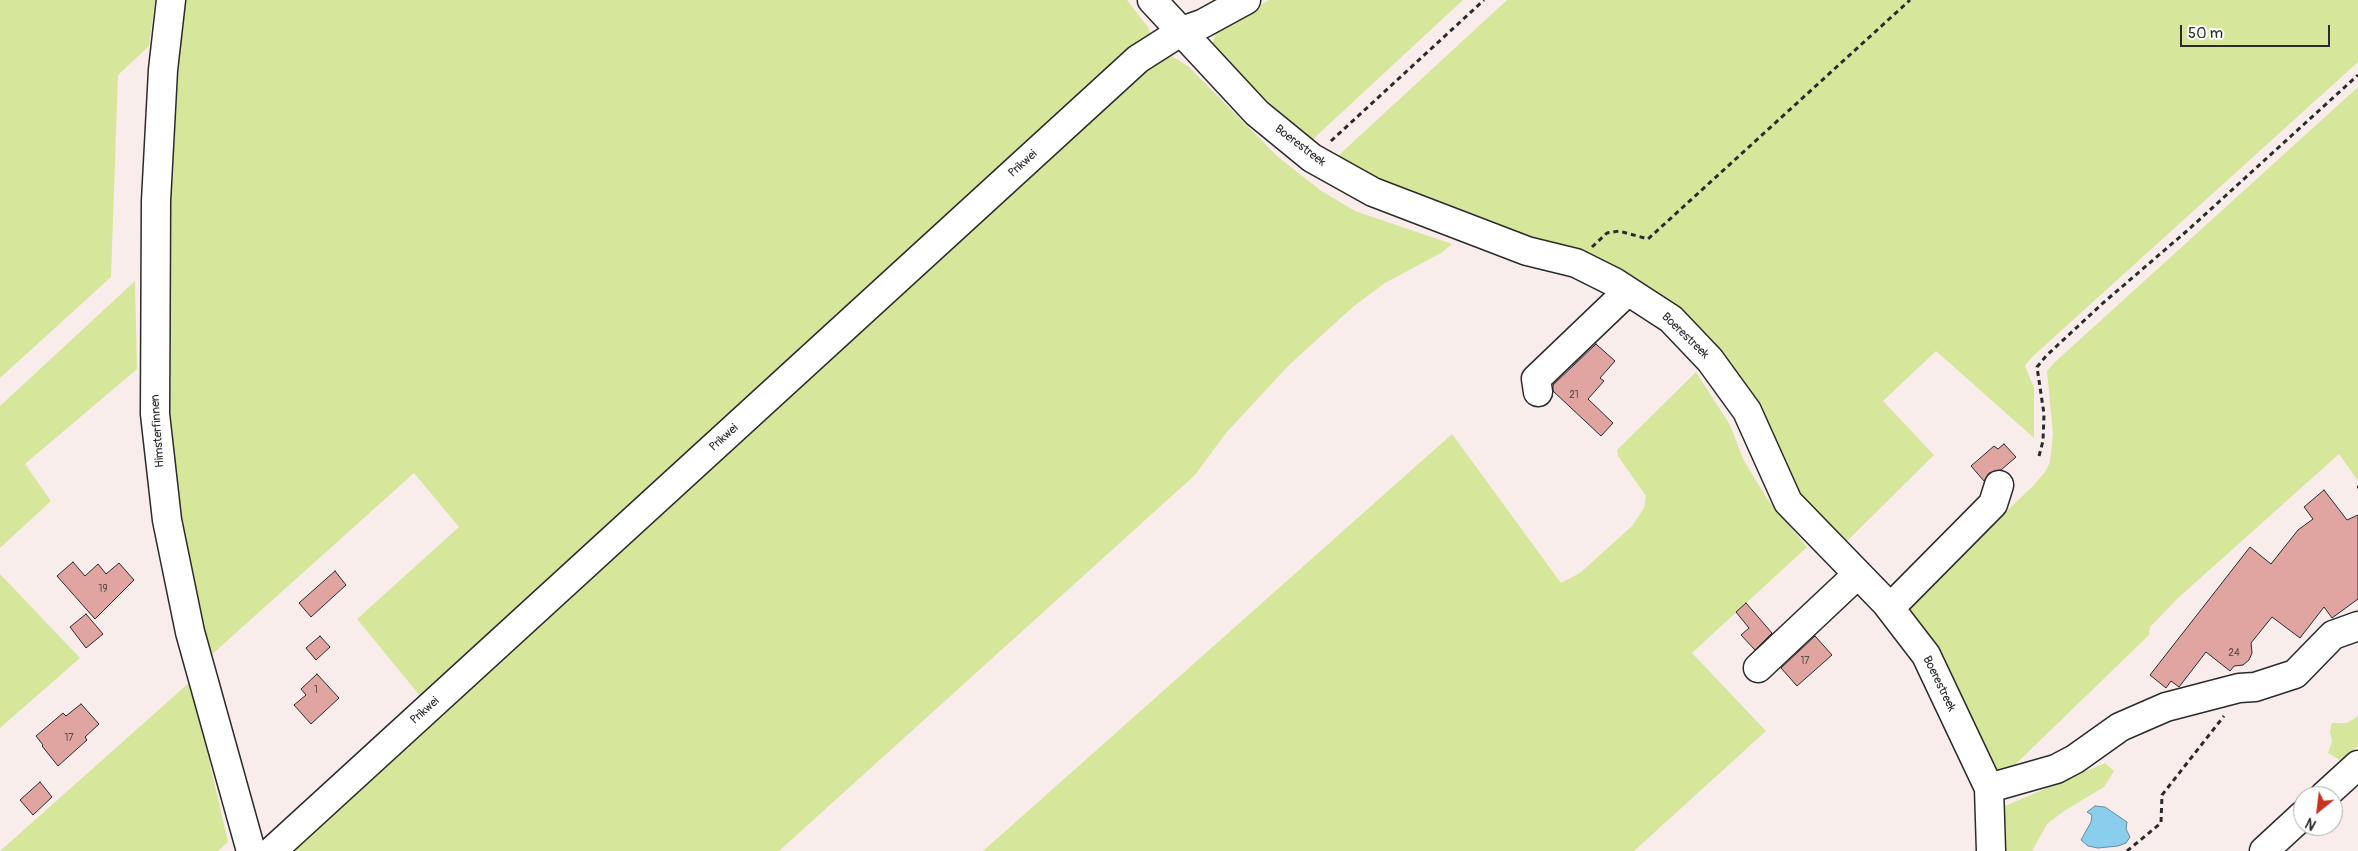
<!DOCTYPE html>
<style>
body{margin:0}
#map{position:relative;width:2358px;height:851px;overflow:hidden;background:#f9edec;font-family:Pangolin,sans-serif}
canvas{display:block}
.north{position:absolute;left:2293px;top:786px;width:50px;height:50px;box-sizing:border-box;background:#fff;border:1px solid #aaa;border-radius:50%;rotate:209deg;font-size:14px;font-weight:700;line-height:20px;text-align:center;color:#2b2b2b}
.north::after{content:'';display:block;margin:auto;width:18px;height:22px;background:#c8321e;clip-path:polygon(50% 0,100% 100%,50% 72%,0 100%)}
.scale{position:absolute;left:2180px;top:25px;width:150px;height:22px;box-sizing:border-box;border:2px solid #2b2b2b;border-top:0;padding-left:6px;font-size:15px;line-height:18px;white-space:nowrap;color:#2b2b2b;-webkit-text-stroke:4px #fff;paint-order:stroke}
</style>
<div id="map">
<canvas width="2358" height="851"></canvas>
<div class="north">N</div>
<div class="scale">50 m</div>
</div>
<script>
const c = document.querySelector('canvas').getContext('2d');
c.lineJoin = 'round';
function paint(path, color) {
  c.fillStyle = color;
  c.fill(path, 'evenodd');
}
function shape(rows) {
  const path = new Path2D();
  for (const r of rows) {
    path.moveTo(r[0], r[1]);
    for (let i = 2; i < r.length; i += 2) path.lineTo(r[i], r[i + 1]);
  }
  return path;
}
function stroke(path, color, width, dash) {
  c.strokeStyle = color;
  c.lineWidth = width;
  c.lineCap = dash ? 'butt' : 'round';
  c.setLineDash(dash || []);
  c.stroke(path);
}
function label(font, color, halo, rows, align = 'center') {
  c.font = font + ' Pangolin,sans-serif';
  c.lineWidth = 4.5;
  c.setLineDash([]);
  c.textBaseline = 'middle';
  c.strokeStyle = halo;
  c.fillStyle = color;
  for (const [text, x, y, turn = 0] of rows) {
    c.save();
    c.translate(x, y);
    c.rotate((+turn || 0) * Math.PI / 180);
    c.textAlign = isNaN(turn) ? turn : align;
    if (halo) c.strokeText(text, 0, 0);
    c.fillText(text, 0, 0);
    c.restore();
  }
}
const green = shape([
 [0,0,155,0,149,46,118,75,111,277,0,378],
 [180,0,1127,0,1148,27,1151,36,425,702,357,619,459,527,414,473,208,658,186,569,168,438,165,149],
 [1269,0,1463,0,1312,140,1263,97,1212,46,1216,31],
 [1507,0,2358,0,2358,62,2031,358,2025,366,2034,388,2034,438,1936,351,1883,401,1934,455,1839,549,1814,524,1676,311,1327,166],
 [1166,53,1188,66,1277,156,1320,190,1355,211,1452,244,1441,253,1385,283,1354,306,1289,365,1226,433,1195,475,779,851,294,851,305,838],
 [2358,87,2358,481,2339,454,2177,599,2150,627,2149,635,1994,785,1902,615,1911,602,2032,487,2045,472,2050,462,2053,434,2047,371,2055,362],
 [135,281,137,369,25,464,51,501,0,548,0,406],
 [1696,372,1730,425,1744,461,1768,500,1807,547,1692,653,1766,731,1634,851,983,851,1452,434,1561,583,1580,573,1632,526,1644,508,1646,496,1618,456,1617,450],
 [0,574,80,658,0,728],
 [191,681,228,842,218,851,0,851],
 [2358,716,2358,746,2340,760,2328,753,2332,742,2330,731,2332,723,2347,723],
 [2105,763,2114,771,2104,787,2064,811,2047,824,2032,851,2000,851,1998,814,2005,806]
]);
const water = shape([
 [2095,806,2105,807,2127,822,2126,829,2130,837,2126,843,2118,846,2098,848,2088,846,2081,840,2091,822,2092,815,2087,812,2095,806]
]);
const building = shape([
 [1596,344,1615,361,1600,378,1604,381,1588,399,1613,423,1601,436,1553,391,1553,385,1596,344],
 [2004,444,2016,457,2001,470,1989,473,1984,481,1971,466,1994,446,1998,449,2004,444],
 [2324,490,2347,520,2358,515,2358,599,2332,618,2324,607,2300,638,2272,617,2251,643,2252,653,2249,660,2243,665,2234,666,2230,671,2206,652,2179,687,2171,681,2166,688,2150,675,2250,547,2271,564,2298,530,2313,519,2304,507,2324,490],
 [73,562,85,576,98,564,106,574,119,563,134,580,95,619,57,576,73,562],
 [335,571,346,585,311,617,299,603,335,571],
 [1746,603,1772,633,1755,650,1741,635,1749,628,1736,612,1746,603],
 [86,614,103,634,86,648,70,627,86,614],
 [320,636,330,647,316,660,306,648,320,636],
 [1815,636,1832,655,1797,686,1781,668,1815,636],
 [317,674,339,698,311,724,294,705,306,695,301,689,317,674],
 [81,704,99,724,85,737,87,740,58,766,42,746,43,745,36,736,63,713,66,716,81,704],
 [40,782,52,797,33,815,20,800,40,782]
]);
const path = shape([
 [1331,141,1484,0],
 [1592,247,1607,233,1619,231,1648,239,1910,0],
 [2039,456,2043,441,2044,414,2037,367,2046,356,2103,303,2188,230,2358,75],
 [2357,487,2358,487],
 [2127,851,2161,823,2162,795,2224,716]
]);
const minor = shape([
 [171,0,163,70,156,201,155,414,167,520,190,632,251,851],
 [1152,0,1257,113,1312,158,1373,192,1527,251,1576,263,1614,282,1671,319,1710,360,1747,411,1788,502,1886,603,1926,655,1989,788,1991,851],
 [1538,392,1536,379,1628,291],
 [1890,608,1993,504,1999,485],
 [1758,668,1858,574],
 [1989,788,2056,769,2075,759,2120,727,2166,707,2239,688,2255,687,2295,674,2333,635,2358,626],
 [2324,796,2358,765],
 [272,851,1138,59,1182,31,1202,24,1246,0],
 [2264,851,2303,815]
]);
const numberNames = [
 ["21",1574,395],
 ["19",103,589],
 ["24",2234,653],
 ["17",1805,661],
 ["1",316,690],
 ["17",69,738]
];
const streetNames = [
 ["Boerestreek",1300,146,37],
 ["Prikwei",1023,164,-42],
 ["Boerestreek",1685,336,44],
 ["Himsterfinnen",158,431,-94],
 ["Prikwei",724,438,-42],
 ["Boerestreek",1939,684,64],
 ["Prikwei",425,711,-42]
];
paint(green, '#d6e79b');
paint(water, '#8acdec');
stroke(water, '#648c9f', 1);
paint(building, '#e0a5a0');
stroke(building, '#2b2b2b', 1);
stroke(minor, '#2b2b2b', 31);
stroke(path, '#2b2b2b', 3, [5, 4]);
stroke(minor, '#fff', 28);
label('10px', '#584a48', null, numberNames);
label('12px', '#2b2b2b', '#fff', streetNames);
</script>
